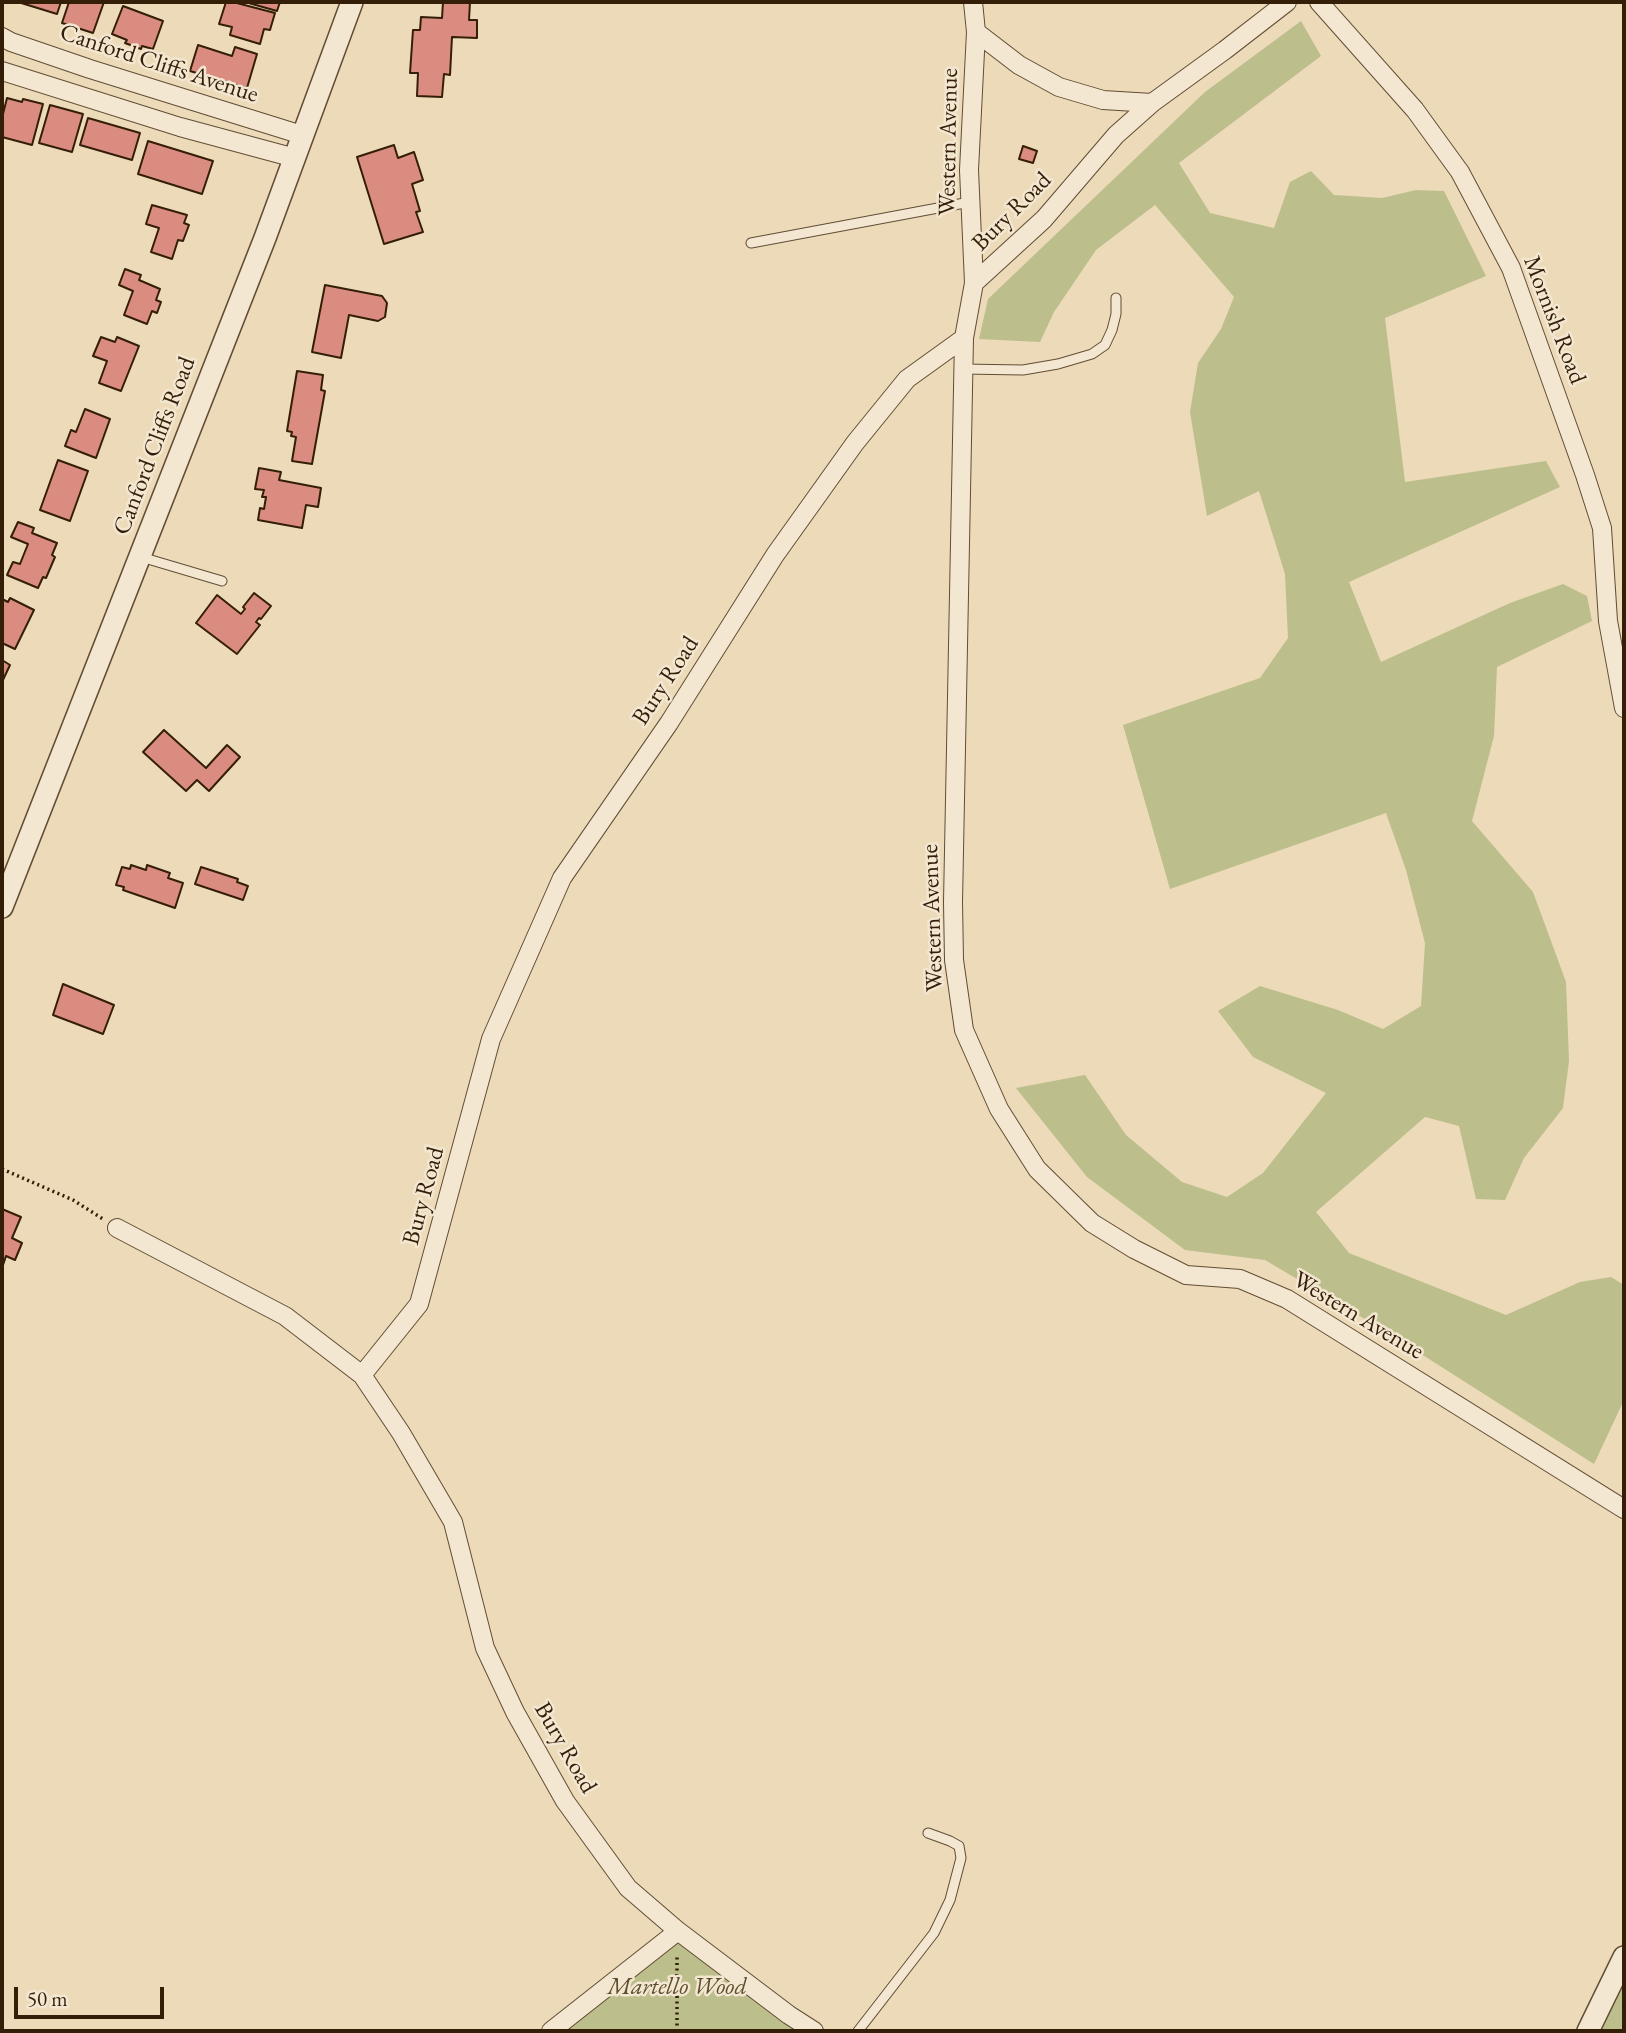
<!DOCTYPE html>
<style>
body{margin:0}
#map{position:relative;width:1626px;height:2033px;overflow:hidden;background:#ecdab9;font-family:"EB Garamond",serif}
canvas{display:block}
.frame{position:absolute;inset:0;border:4px solid #341e07;pointer-events:none}
.scale{position:absolute;left:14px;top:1987px;width:150px;height:32px;box-sizing:border-box;border:4px solid #341e07;border-top:0;padding-left:9px;font-size:21px;line-height:24px;white-space:nowrap;color:#341e07;-webkit-text-stroke:5px #f3e7d2;paint-order:stroke}
</style>
<div id="map">
<canvas width="1626" height="2033"></canvas>
<div class="frame"></div>
<div class="scale">50 m</div>
</div>
<script>
const c = document.querySelector('canvas').getContext('2d');
c.lineJoin = 'round';
function paint(path, color) {
  c.fillStyle = color;
  c.fill(path, 'evenodd');
}
function shape(rows) {
  const path = new Path2D();
  for (const r of rows) {
    path.moveTo(r[0], r[1]);
    for (let i = 2; i < r.length; i += 2) path.lineTo(r[i], r[i + 1]);
  }
  return path;
}
function stroke(path, color, width, dash) {
  c.strokeStyle = color;
  c.lineWidth = width;
  c.lineCap = dash ? 'butt' : 'round';
  c.setLineDash(dash || []);
  c.stroke(path);
}
function label(font, color, halo, rows, align = 'center') {
  c.font = font + ' "EB Garamond",serif';
  c.lineWidth = 5;
  c.setLineDash([]);
  c.textBaseline = 'middle';
  c.strokeStyle = halo;
  c.fillStyle = color;
  for (const [text, x, y, turn = 0] of rows) {
    c.save();
    c.translate(x, y);
    c.rotate((+turn || 0) * Math.PI / 180);
    c.textAlign = isNaN(turn) ? turn : align;
    if (halo) c.strokeText(text, 0, 0);
    c.fillText(text, 0, 0);
    c.restore();
  }
}
const green = shape([
 [1301,21,1321,56,1179,163,1210,213,1274,228,1290,182,1311,171,1334,195,1382,198,1416,190,1444,191,1486,276,1385,318,1405,482,1546,461,1560,487,1349,582,1381,662,1510,603,1563,584,1587,596,1592,621,1497,667,1494,736,1472,821,1533,892,1566,982,1569,1061,1563,1108,1524,1158,1505,1200,1476,1199,1459,1126,1425,1117,1316,1212,1349,1253,1506,1315,1580,1282,1611,1277,1624,1285,1624,1400,1594,1464,1385,1331,1265,1260,1185,1250,1087,1177,1016,1088,1085,1075,1126,1135,1182,1182,1227,1197,1263,1173,1326,1093,1253,1057,1218,1011,1260,986,1338,1010,1383,1029,1421,1006,1425,943,1406,870,1386,813,1170,889,1123,725,1260,678,1288,638,1285,574,1259,491,1207,516,1190,412,1198,363,1221,329,1234,297,1155,205,1096,250,1054,312,1040,342,979,339,988,299,1205,92],
 [678,1931,814,2031,554,2031],
 [1624,1957,1624,2031,1588,2031]
]);
const building = shape([
 [18,2,61,2,57,14,18,2],
 [69,2,104,2,93,33,62,23,69,2],
 [226,2,233,2,275,13,270,30,264,29,260,44,230,35,232,27,219,24,226,2],
 [245,2,280,2,277,11,245,2],
 [443,2,470,2,469,20,477,20,477,38,452,37,450,75,444,74,442,97,417,96,418,73,410,73,413,30,420,30,421,17,442,18,443,2],
 [123,6,163,21,153,49,142,46,141,49,125,43,127,40,112,34,123,6],
 [198,45,232,56,235,47,257,54,247,88,190,71,198,45],
 [7,98,22,102,23,99,43,104,32,145,2,137,2,118,7,98],
 [50,105,83,114,72,152,39,143,50,105],
 [88,118,140,133,132,160,80,145,88,118],
 [148,141,213,161,202,194,138,174,148,141],
 [394,145,398,158,414,152,423,180,412,184,420,211,416,212,423,232,384,244,357,157,394,145],
 [1023,146,1037,151,1033,163,1019,159,1023,146],
 [152,205,187,215,184,223,189,225,183,241,178,240,172,259,151,252,159,228,146,224,152,205],
 [125,269,141,275,139,280,160,289,156,300,161,302,157,313,152,311,147,324,124,315,133,291,119,285,125,269],
 [325,285,382,296,387,303,385,317,378,321,349,315,341,358,312,352,325,285],
 [101,337,115,342,117,337,139,346,121,391,99,383,107,361,93,356,101,337],
 [297,371,323,375,321,390,325,391,312,464,292,461,296,437,291,436,292,432,287,431,297,371],
 [85,409,110,419,96,458,65,446,71,430,76,432,85,409],
 [58,460,88,471,70,521,40,510,58,460],
 [259,468,281,472,279,480,321,488,318,507,306,505,302,528,258,520,260,508,264,509,266,497,262,497,264,490,255,489,259,468],
 [18,522,34,528,32,533,57,543,52,555,55,557,46,578,43,577,38,588,7,575,13,562,20,564,28,544,11,537,18,522],
 [254,593,271,606,261,619,259,618,256,622,260,625,237,654,196,623,217,595,241,614,245,609,243,607,254,593],
 [10,598,34,610,15,649,2,643,2,599,8,602,10,598],
 [2,660,10,665,2,682,2,660],
 [164,730,206,768,227,745,240,757,209,791,197,780,186,791,143,752,164,730],
 [131,865,146,870,147,865,170,873,168,878,183,883,175,908,123,890,124,887,116,885,122,867,130,869,131,865],
 [201,867,238,879,237,882,248,886,243,900,195,884,201,867],
 [63,984,114,1005,103,1034,53,1015,63,984],
 [2,1209,21,1217,12,1238,22,1243,15,1260,6,1256,2,1268,2,1209]
]);
const path = shape([
 [2,1169,73,1200,103,1219],
 [677,2031,677,1954]
]);
const service = shape([
 [751,243,970,202],
 [963,369,1023,370,1058,364,1092,354,1105,345,1112,330,1116,314,1116,298],
 [141,557,222,581],
 [858,2031,934,1933,950,1900,961,1858,959,1846,950,1841,928,1833]
]);
const minor = shape([
 [973,2,976,32,969,170,974,283,964,338,953,902,954,960,964,1030,999,1109,1037,1169,1092,1223,1134,1249,1186,1275,1240,1279,1287,1299,1624,1509],
 [1319,2,1415,110,1460,172,1511,268,1585,475,1602,528,1608,621,1624,708],
 [976,32,1019,65,1059,87,1103,100,1152,103],
 [2,37,11,42,90,69,302,135],
 [2,71,180,127,295,158],
 [974,283,1044,219,1116,135,1152,103,1225,50,1287,2],
 [117,1228,285,1316,362,1375,401,1433,453,1522,485,1648,515,1712,565,1801,628,1888,678,1931,789,2015,814,2031],
 [362,1375,419,1304,491,1039,562,878,669,723,775,555,855,443,907,379,964,338],
 [551,2031,678,1931]
]);
const tertiary = shape([
 [2,907,265,238,352,2],
 [1588,2031,1624,1957]
]);
const streetNames = [
 ["Canford Cliffs Avenue",159,64,18],
 ["Western Avenue",949,142,-89],
 ["Bury Road",1012,212,-45],
 ["Mornish Road",1554,320,69],
 ["Canford Cliffs Road",155,446,-69],
 ["Bury Road",666,681,-57],
 ["Western Avenue",933,918,-92],
 ["Bury Road",424,1196,-75],
 ["Western Avenue",1358,1316,31],
 ["Bury Road",565,1748,60]
];
const parkNames = [
 ["Martello Wood",677,1987]
];
paint(green, '#bcbe8c');
paint(building, '#da8c81');
stroke(building, '#341e07', 2);
stroke(service, '#624d34', 11);
stroke(minor, '#624d34', 20);
stroke(tertiary, '#624d34', 24);
stroke(path, '#341e07', 3.5, [2, 3.5]);
stroke(service, '#f3e7d2', 9);
stroke(minor, '#f3e7d2', 18);
stroke(tertiary, '#f3e7d2', 21);
label('24px', '#341e07', '#f3e7d2', streetNames);
label('italic 24px', '#5d4e2f', '#f3e7d2', parkNames);
</script>
